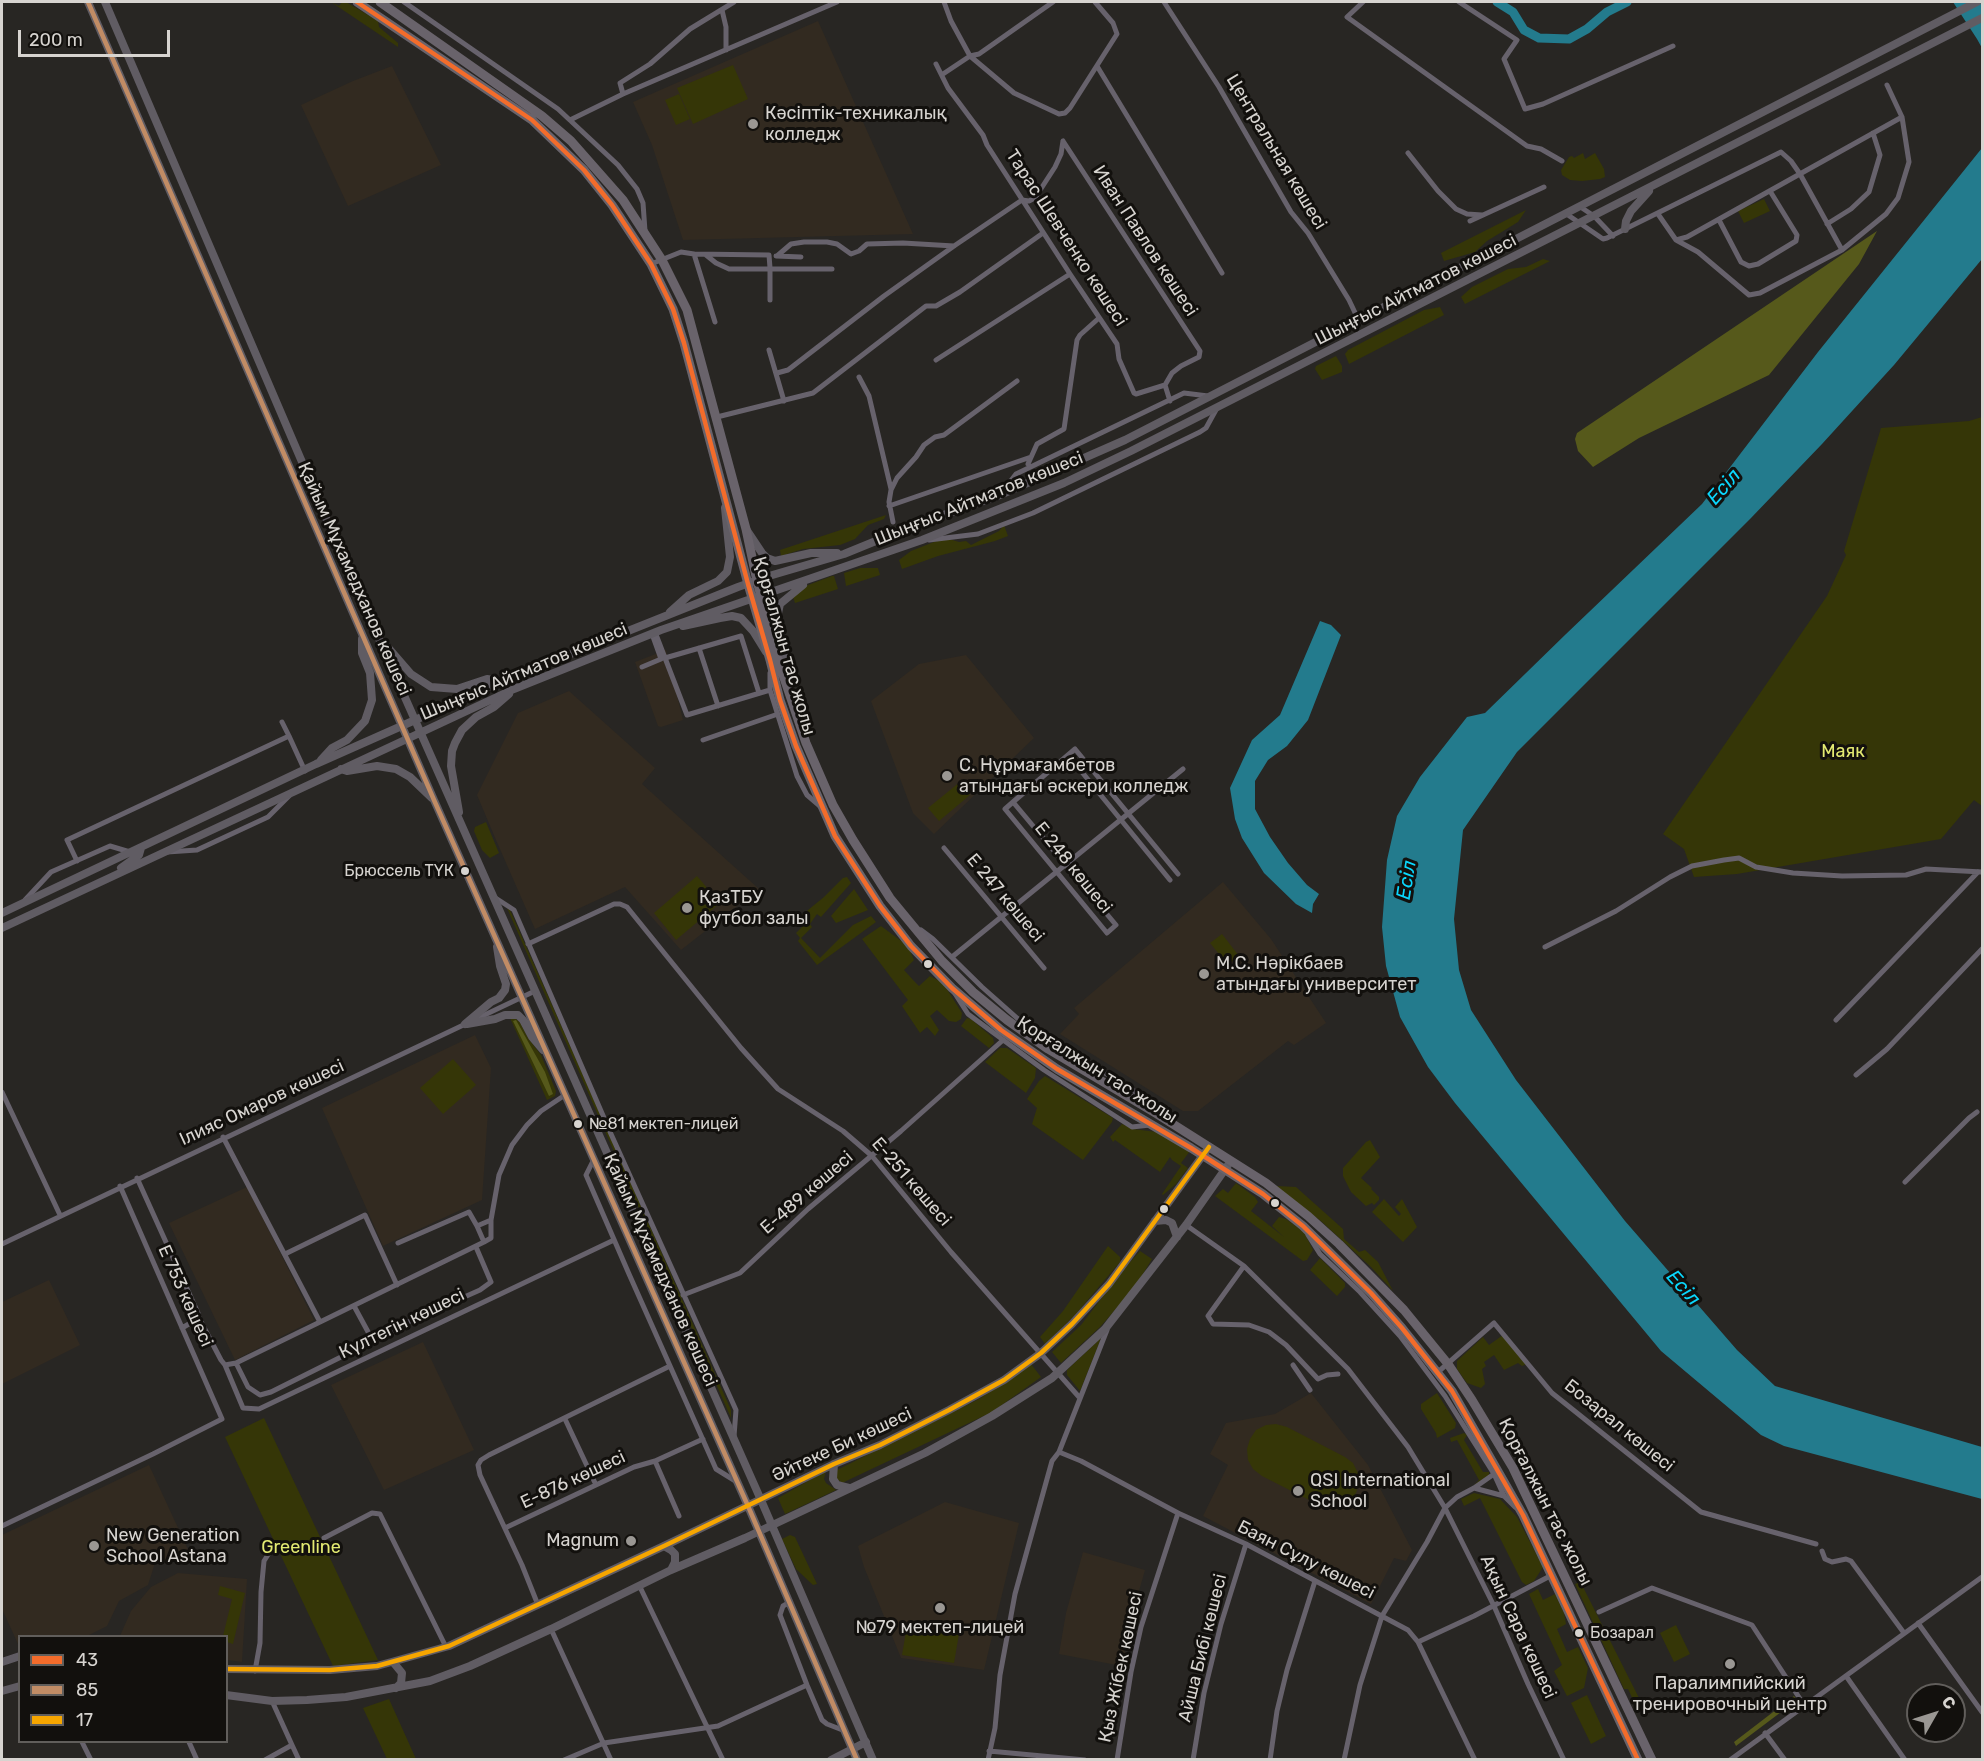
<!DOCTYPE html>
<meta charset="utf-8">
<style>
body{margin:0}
#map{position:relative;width:1984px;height:1761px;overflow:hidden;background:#282623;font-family:Rubik,sans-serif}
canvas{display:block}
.frame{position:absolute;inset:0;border:3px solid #d7d4d0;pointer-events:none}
.legend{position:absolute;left:18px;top:1635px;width:210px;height:108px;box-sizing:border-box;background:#12100d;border:2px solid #615e5b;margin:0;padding:8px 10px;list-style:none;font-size:18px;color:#d7d4d0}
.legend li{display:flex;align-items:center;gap:12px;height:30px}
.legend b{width:30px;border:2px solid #615e5b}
.north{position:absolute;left:1906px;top:1683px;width:60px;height:60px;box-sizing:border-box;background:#12100d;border:2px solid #615e5b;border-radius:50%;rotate:51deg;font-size:16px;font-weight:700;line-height:24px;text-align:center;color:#d7d4d0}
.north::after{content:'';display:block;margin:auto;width:21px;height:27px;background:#9a9793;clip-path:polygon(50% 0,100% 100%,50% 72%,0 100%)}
.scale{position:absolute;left:18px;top:30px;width:152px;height:27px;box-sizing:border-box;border:3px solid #d7d4d0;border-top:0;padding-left:8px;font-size:18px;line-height:21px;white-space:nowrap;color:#d7d4d0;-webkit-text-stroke:4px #12100d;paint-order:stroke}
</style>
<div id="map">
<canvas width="1984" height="1761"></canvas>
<div class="frame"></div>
<ul class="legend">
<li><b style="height:8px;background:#f36c2b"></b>43</li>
<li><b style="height:8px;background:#c18c65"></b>85</li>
<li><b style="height:8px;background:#f7a600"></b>17</li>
</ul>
<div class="north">С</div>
<div class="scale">200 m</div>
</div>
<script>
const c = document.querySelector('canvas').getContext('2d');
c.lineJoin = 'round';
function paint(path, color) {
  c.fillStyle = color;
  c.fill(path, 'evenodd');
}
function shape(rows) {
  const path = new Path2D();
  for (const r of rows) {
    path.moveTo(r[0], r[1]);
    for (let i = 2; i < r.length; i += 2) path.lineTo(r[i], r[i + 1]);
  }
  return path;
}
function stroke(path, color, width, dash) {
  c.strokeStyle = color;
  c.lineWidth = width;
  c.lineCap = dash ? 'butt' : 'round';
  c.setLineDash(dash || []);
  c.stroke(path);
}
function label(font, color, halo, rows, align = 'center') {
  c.font = font + ' Rubik,sans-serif';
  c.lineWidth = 6;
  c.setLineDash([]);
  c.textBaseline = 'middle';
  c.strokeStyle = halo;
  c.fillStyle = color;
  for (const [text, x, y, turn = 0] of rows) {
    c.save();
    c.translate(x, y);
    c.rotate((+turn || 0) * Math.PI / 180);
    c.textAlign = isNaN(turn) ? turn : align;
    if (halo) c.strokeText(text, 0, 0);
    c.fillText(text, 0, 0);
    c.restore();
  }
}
const built = shape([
 [818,21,913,234,683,240,652,145,633,102],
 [392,66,441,165,348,206,301,105,353,81],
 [666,650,683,720,661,727,658,726,635,662],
 [966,655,1034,738,934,834,913,813,871,701,919,664],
 [569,691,655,768,642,784,759,889,681,950,625,887,535,929,496,840,477,795,518,713],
 [1223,882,1271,939,1326,1023,1294,1045,1288,1041,1198,1111,1183,1111,1060,1034,1079,1014,1074,1008],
 [475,1035,491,1068,482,1200,383,1246,322,1108],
 [247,1187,314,1320,235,1360,169,1223],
 [49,1280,80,1345,2,1384,2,1302],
 [423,1342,474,1450,384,1490,331,1385],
 [1311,1393,1368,1465,1412,1550,1406,1561,1394,1558,1371,1604,1203,1516,1228,1465,1210,1454,1226,1423,1275,1414],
 [149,1465,191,1556,155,1563,148,1585,119,1601,107,1626,87,1636,20,1636,19,1646,2,1609,2,1535],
 [945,1502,1019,1523,984,1670,901,1658,864,1567,858,1546],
 [1083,1552,1145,1570,1131,1619,1122,1666,1059,1654,1066,1613],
 [178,1573,247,1579,242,1662,227,1660,226,1636,120,1636,131,1611,151,1587]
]);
const green = shape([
 [331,2,339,6,342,2,346,2,378,21,379,27,398,43,398,47],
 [733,65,748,99,693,124,677,88],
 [679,94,690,119,676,125,665,100],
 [1583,153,1585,159,1595,153,1604,169,1605,177,1600,179,1582,181,1570,180,1562,175,1561,170,1569,157,1572,156,1574,158],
 [1764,199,1770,211,1744,223,1738,211],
 [1526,210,1518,222,1487,241,1475,252,1444,261,1441,253],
 [1543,259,1550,261,1465,304,1461,297,1472,287,1508,269,1526,267],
 [1440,307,1444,315,1349,364,1345,354,1348,350,1424,310],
 [1336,356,1342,366,1342,372,1322,380,1315,369,1316,366],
 [1982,417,1982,806,1974,800,1941,839,1737,874,1694,877,1684,849,1663,834,1827,596,1846,555,1844,551,1881,428,1969,421],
 [886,515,884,519,868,525,855,539,840,545,803,549,781,556,780,550],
 [1004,525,1008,536,995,541,938,556,902,569,899,560,911,551,939,540,949,539,959,542,966,541,971,545,999,531],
 [860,568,878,568,880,575,846,586,844,573],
 [832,576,834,576,838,589,795,603,793,597,803,587],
 [960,782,970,795,939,821,928,808],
 [486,822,499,853,490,858,482,850,474,831,475,827],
 [697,876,720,903,676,940,654,913],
 [847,877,851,883,821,917,817,914,810,924,812,927,801,938,820,958,853,925,871,916,876,922,817,965,798,941,800,938,796,933,803,926,797,919,824,897,843,878],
 [854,889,868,910,836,923,831,916],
 [507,908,510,910,731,1410,731,1418],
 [881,926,908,946,914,960,904,970,914,981,919,986,930,976,943,983,962,1013,961,1019,956,1022,949,1021,937,1010,930,1016,939,1030,935,1036,927,1027,920,1033,902,1006,908,1000,862,939],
 [1222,934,1239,956,1228,965,1210,943],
 [513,1017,520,1022,528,1038,541,1055,556,1091,555,1096,547,1100,510,1018],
 [967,1018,971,1019,993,1038,994,1043,989,1048,961,1026],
 [1000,1048,1007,1048,1036,1068,1035,1078,1026,1093,985,1062],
 [453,1059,476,1085,443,1114,420,1088],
 [1045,1076,1113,1118,1112,1122,1083,1160,1032,1124,1037,1108,1027,1099,1039,1081],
 [1122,1124,1133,1129,1157,1132,1190,1151,1181,1163,1188,1168,1176,1184,1163,1195,1162,1194,1181,1166,1172,1160,1170,1157,1160,1172,1115,1140,1113,1142,1110,1137],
 [1370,1140,1380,1157,1361,1178,1372,1188,1371,1189,1379,1197,1379,1200,1374,1205,1372,1203,1366,1206,1351,1192,1343,1176,1343,1168,1366,1142],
 [1236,1183,1255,1197,1258,1202,1251,1211,1284,1237,1272,1226,1279,1217,1286,1219,1304,1232,1313,1250,1307,1260,1303,1261,1215,1196,1223,1189,1228,1193],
 [1276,1186,1296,1187,1343,1229,1344,1239,1359,1252,1365,1250,1378,1262,1393,1291,1371,1267,1322,1222],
 [1384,1199,1399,1216,1401,1214,1395,1207,1402,1199,1417,1227,1403,1242,1372,1212],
 [1108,1246,1120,1257,1120,1262,1075,1315,1045,1344,1040,1337,1063,1311],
 [1140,1251,1152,1259,1135,1287,1100,1327,1061,1363,1052,1352,1081,1325,1123,1270],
 [1320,1258,1345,1283,1345,1287,1337,1296,1310,1270],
 [1503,1335,1527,1364,1522,1366,1518,1363,1504,1370,1494,1355,1484,1362,1486,1366,1482,1369,1485,1384,1481,1388,1467,1383,1457,1369,1457,1361,1483,1337,1489,1345],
 [1101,1338,1098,1346,1080,1391,1067,1375,1067,1370],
 [1031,1364,1041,1377,992,1412,842,1483,836,1478,837,1470,979,1399],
 [1437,1393,1456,1423,1455,1428,1437,1438,1436,1433,1421,1409,1421,1404],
 [264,1418,378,1660,333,1666,225,1437],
 [1276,1424,1287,1427,1345,1457,1353,1463,1358,1473,1359,1483,1356,1493,1349,1502,1340,1507,1329,1508,1319,1505,1262,1476,1253,1469,1248,1460,1247,1449,1250,1439,1256,1430,1266,1425],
 [1464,1433,1467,1435,1464,1440,1483,1472,1489,1472,1489,1475,1474,1485,1479,1480,1457,1440,1451,1442,1450,1438],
 [826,1471,824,1479,826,1483,836,1490,785,1514,778,1498],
 [1474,1493,1500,1499,1517,1517,1543,1567,1534,1581,1526,1585,1522,1582,1480,1498,1464,1506,1461,1499],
 [790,1535,795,1537,817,1584,813,1585,796,1569,782,1539],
 [1578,1583,1583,1587,1641,1702,1640,1707,1637,1708,1628,1689,1624,1689,1575,1584],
 [220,1586,245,1593,233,1644,227,1642,226,1636,223,1636,232,1599,218,1595],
 [1538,1589,1543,1600,1555,1594,1564,1613,1566,1624,1557,1629,1567,1652,1578,1647,1588,1668,1584,1688,1567,1696,1554,1671,1562,1665,1529,1594],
 [1676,1625,1690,1654,1674,1662,1660,1633],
 [907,1626,959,1634,954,1663,902,1655],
 [1587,1695,1606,1736,1591,1744,1571,1703],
 [389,1699,416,1759,387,1759,363,1708]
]);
const forest = shape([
 [1877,231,1859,264,1769,375,1639,438,1593,467,1578,451,1575,439,1577,433],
 [516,1020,545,1072,553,1094,549,1096,513,1021],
 [1794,1696,1797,1700,1736,1746,1734,1742]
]);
const water = shape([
 [1953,2,1982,2,1982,48,1977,39],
 [1982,148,1982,259,1894,365,1822,444,1751,518,1517,752,1463,830,1454,919,1459,970,1471,1010,1516,1080,1625,1221,1737,1350,1775,1386,1982,1447,1982,1499,1784,1446,1761,1435,1661,1351,1455,1103,1428,1067,1400,1017,1386,966,1382,927,1387,860,1397,816,1420,777,1467,717,1485,713,1566,634,1702,504,1818,352],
 [1320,621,1331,625,1341,635,1308,720,1287,746,1268,760,1255,781,1255,809,1270,837,1288,863,1307,885,1319,894,1313,904,1312,913,1296,904,1264,873,1242,838,1235,819,1230,788,1252,740,1280,715]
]);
const river = shape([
 [1497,2,1513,12,1524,30,1539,38,1569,39,1587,29,1607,12,1627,2]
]);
const street = shape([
 [404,2,558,109,618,165,637,189,643,203,645,231],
 [944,2,951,21,970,56,1014,93,1059,114,1065,113,1070,108,1117,34,1113,23,1095,2],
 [1164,2,1219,87,1291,212,1308,233,1349,300,1358,319],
 [1363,2,1347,17,1527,146,1541,149,1562,161],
 [1459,2,1517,40,1504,59,1525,109,1543,104,1673,46],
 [722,10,726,27,726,50],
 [936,64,948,88,983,135,987,145,1070,274,1117,344,1119,359,1134,393,1136,394,1165,385,1170,401],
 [1097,66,1222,273],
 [943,74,970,56,979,54,1053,2],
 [623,94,620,83,650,64,690,29,734,2],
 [570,120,623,94,837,2],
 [1063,141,1200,351,1199,357,1181,366,1172,373,1165,385],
 [1408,153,1438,191,1456,209,1467,214,1482,215],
 [1579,206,1594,216,1613,236],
 [1565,213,1603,239,1607,238,1781,152,1791,161,1800,174,1842,250],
 [1658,214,1676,240,1687,237,1902,117],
 [1719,220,1741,262,1749,266,1758,264,1796,241,1797,235,1770,191],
 [1470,221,1544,187],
 [1827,224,1851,209,1869,192,1880,155,1873,133],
 [1676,240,1698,252,1749,295,1760,293,1842,250,1886,214,1898,198,1909,162,1902,117,1887,85],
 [694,254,769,255,770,268,770,300],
 [706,255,716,263,729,269,832,269],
 [776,256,801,257],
 [777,256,791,244,804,242,827,242,837,244,851,254,859,251,867,244,903,243,954,246],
 [651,264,681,252,694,254,715,322],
 [769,350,784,401],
 [936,360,1070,274],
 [777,373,788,370,884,296,954,246,1022,200,1029,201,1035,198,1055,167,1061,154,1063,141],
 [859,377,869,396,891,489],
 [717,417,813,393,926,306,936,306,960,292,1043,233],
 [1028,464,1037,444,1064,429,1077,340,1080,335,1099,318],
 [1000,495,1016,474,1184,393,1208,396],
 [889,506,1031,457],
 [893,522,889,502,891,490,897,478,916,457,924,445,935,437,944,435,1017,381],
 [929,540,978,534,1033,513,1200,432,1206,428,1217,408],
 [655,632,687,715,770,690],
 [699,648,718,706],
 [665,658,741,636,759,693],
 [642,667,661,659,652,634],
 [770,673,770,690,797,776,807,795,821,807],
 [282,722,289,736],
 [703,740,778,714],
 [1068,755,1170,880],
 [1013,802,1116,925,1107,933,1005,809,1013,802,1068,755,1075,749,1178,874],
 [944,848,1044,968],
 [167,852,197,850,268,817,289,796],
 [77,861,67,840,289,736,305,771],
 [494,897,514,910,611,1134,736,1410,734,1436],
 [25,900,51,872,110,846,130,852],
 [921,930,933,939,982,987,1017,1018,1055,1045,1130,1087,1149,1106],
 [528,944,614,904,620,904,627,907,741,1048,778,1089,843,1131,872,1156,951,1252,1079,1397],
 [1545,947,1616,911,1670,877,1692,866,1724,860,1739,858,1756,867,1793,873,1842,876,1906,875,1926,869,1982,872],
 [952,957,1183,769],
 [954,992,968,1014,1044,1070,1132,1127,1150,1125],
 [1836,1020,1978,872],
 [1856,1075,1887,1049,1982,949],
 [2,1092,60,1215],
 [223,1137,320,1322],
 [594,1159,586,1175,629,1274,716,1469,737,1482],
 [137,1178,198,1313,199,1318,182,1328],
 [1905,1182,1969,1118,1977,1112],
 [1186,1225,1244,1266,1348,1369,1408,1447,1445,1508,1494,1606,1528,1684,1564,1760],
 [1308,1235,1320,1254,1360,1292,1400,1336,1445,1396,1494,1474,1504,1496,1515,1507],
 [484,1242,491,1238,491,1220],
 [398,1243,469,1212,477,1226],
 [2,1244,535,991],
 [285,1254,365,1215,397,1285],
 [1244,1266,1208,1316,1213,1324,1249,1325,1269,1332,1286,1345,1318,1379,1327,1375,1338,1374],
 [683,1295,740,1273,808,1209,901,1131,1002,1041],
 [354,1306,373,1341,408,1322,480,1290,491,1282,476,1247],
 [199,1318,221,1360,225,1365,236,1363,484,1242,477,1226,491,1220,499,1175,512,1145,527,1125,541,1111,565,1095],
 [236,1363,248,1387,260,1395,271,1392,373,1341],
 [225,1365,243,1408,259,1409,614,1240],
 [1293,1365,1310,1390],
 [1438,1372,1494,1323,1552,1393,1701,1512,1816,1544],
 [565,1419,596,1485],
 [1059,1452,1081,1461,1178,1513,1246,1544,1408,1630,1418,1642,1475,1760],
 [1474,1488,1504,1496],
 [679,1516,655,1461,703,1439],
 [2,1526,153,1454,222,1419,120,1186],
 [505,1528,634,1467,655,1461],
 [324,1538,372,1513,380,1514,446,1647],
 [1822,1551,1825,1559,1832,1562,1846,1559,1851,1561,1904,1633],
 [640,1587,723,1760],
 [790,1602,783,1606,780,1615,807,1685,822,1720,827,1724,845,1731],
 [538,1605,522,1565,480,1475,478,1465,481,1460,489,1455,670,1366],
 [1599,1612,1652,1588,1752,1625,1804,1705],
 [1918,1623,1982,1712],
 [551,1629,611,1760],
 [1418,1642,1474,1616,1552,1575],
 [255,1671,260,1643,261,1592,264,1561,271,1550,278,1544],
 [1846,1676,1905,1760],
 [1765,1733,1785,1760],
 [82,1742,91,1760],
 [189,1742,197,1760],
 [292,1745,299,1760],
 [989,1751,1085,1760],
 [265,1760,292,1745,272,1701],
 [564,1760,604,1743,718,1726,807,1685],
 [988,1760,995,1728,1000,1675,1015,1594,1052,1461,1059,1452,1107,1330],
 [1117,1760,1131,1672,1141,1627,1178,1513],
 [1193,1760,1204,1693,1221,1624,1246,1544],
 [1270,1760,1277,1711,1287,1670,1315,1581],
 [1344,1760,1360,1685,1382,1616,1427,1542,1445,1508,1457,1497,1474,1488,1494,1474],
 [1730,1760,1982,1577]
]);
const secondary = shape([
 [88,2,434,800,748,1506,857,1760],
 [105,2,344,560,761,1500,873,1760],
 [1625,229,1626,221,1631,211,1649,191],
 [746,529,762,553,767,558,775,561,811,553,837,553],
 [670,612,689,595,718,581,727,572,730,557,725,508],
 [683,626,720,618,732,616,741,618,753,631,766,652],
 [385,644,411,674,431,687,457,689,487,679,501,681],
 [786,674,783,648,777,618,780,604,803,585],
 [321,760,332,748,347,740,365,721,372,700,370,673,362,653,362,639],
 [341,769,347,771,377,766,396,769,410,777,432,798],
 [459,812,451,766,452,751,455,743,462,730,476,717,494,707,509,694],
 [121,868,139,855,141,848],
 [2,913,316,764,503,681,738,587,769,576,844,554,915,525,1000,495,1125,440,1977,2],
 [2,928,514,689,661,630,922,540,1064,483,1131,451,1982,18],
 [465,1024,491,1002,499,998,505,990,506,984,500,966,497,947],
 [467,1024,495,1019,505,1015,518,1015,523,1020,532,1037,543,1050],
 [1155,1221,1166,1220,1172,1223,1177,1237],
 [834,1464,833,1479,837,1485,849,1488],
 [664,1546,671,1550,675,1554,675,1562,671,1570],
 [2,1662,20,1656],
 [393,1662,402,1673,401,1683,396,1688],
 [226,1669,330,1670,377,1666,449,1646,664,1546,834,1464,880,1445,949,1410,1004,1380,1041,1353,1072,1324,1109,1284,1209,1147],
 [2,1691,20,1686],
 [226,1695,272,1701,307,1700,346,1697,430,1681,470,1666,551,1629,671,1570,745,1538,925,1453,992,1416,1052,1378,1105,1329,1186,1225,1228,1165],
 [831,1760,866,1742]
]);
const primary = shape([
 [357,2,532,120,584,170,612,205,651,264,673,309,684,343,748,584,770,660,780,700,796,746,835,836,880,906,911,946,952,988,1001,1030,1057,1069,1191,1148,1263,1194,1303,1226,1371,1293,1402,1328,1452,1391,1523,1515,1638,1760],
 [380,2,542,116,571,141,623,200,662,260,687,310,746,529,757,581,777,657,806,743,833,805,853,840,890,898,942,961,973,992,1007,1020,1048,1049,1157,1114,1266,1183,1308,1216,1339,1244,1404,1310,1448,1364,1472,1400,1513,1468,1652,1760]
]);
const bus1 = shape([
 [357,2,532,120,584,170,612,205,651,264,673,309,684,343,748,584,770,660,780,700,796,746,835,836,880,906,911,946,952,988,1001,1030,1057,1069,1191,1148,1263,1194,1303,1226,1371,1293,1402,1328,1452,1391,1523,1515,1638,1760]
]);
const bus2 = shape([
 [88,2,434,800,748,1506,857,1760]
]);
const bus3 = shape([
 [226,1669,330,1670,377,1666,449,1646,664,1546,834,1464,880,1445,949,1410,1004,1380,1041,1353,1072,1324,1109,1284,1209,1147]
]);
const markers = [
 [753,124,6,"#9a9793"],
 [947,776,6,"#9a9793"],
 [465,871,5,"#d7d4d0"],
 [687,908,6,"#9a9793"],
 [928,964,5,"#d7d4d0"],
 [1204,974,6,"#9a9793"],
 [578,1124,5,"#d7d4d0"],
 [1275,1203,5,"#d7d4d0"],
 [1164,1209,5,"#d7d4d0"],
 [1298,1491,6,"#9a9793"],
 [631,1541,6,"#9a9793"],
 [94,1546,6,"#9a9793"],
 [940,1608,6,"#9a9793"],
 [1579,1633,5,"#d7d4d0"],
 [1730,1664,6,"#9a9793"]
];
const busNames = [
 ["Брюссель ТҮК",454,871,"right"],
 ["№81 мектеп-лицей",589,1124],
 ["Бозарал",1590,1633]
];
const poiNames = [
 ["Кәсіптік-техникалық",765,114],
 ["колледж",765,135],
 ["С. Нұрмағамбетов",959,766],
 ["атындағы әскери колледж",959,787],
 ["ҚазТБУ",699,898],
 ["футбол залы",699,919],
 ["М.С. Нәрікбаев",1216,964],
 ["атындағы университет",1216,985],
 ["QSI International",1310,1481],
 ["School",1310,1502],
 ["New Generation",106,1536],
 ["School Astana",106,1557],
 ["Magnum",619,1541,"right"],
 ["№79 мектеп-лицей",940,1628,"center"],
 ["Паралимпийский",1730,1684,"center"],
 ["тренировочный центр",1730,1705,"center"]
];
const streetNames = [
 ["Центральная көшесі",1276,152,59],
 ["Тарас Шевченко көшесі",1066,238,57],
 ["Иван Павлов көшесі",1145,241,57],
 ["Шыңғыс Айтматов көшесі",1416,290,-27],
 ["Шыңғыс Айтматов көшесі",979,499,-22],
 ["Қайым Мұхамедханов көшесі",354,579,66],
 ["Қорғалжын тас жолы",784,646,74],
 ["Шыңғыс Айтматов көшесі",524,672,-23],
 ["Е 248 көшесі",1073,868,51],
 ["Е 247 көшесі",1005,898,50],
 ["Қорғалжын тас жолы",1097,1070,32],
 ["Ілияс Омаров көшесі",262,1103,-25],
 ["Е-251 көшесі",911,1182,49],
 ["Е-489 көшесі",807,1193,-41],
 ["Қайым Мұхамедханов көшесі",660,1270,66],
 ["Е 753 көшесі",185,1296,66],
 ["Күлтегін көшесі",402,1324,-26],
 ["Бозарал көшесі",1619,1426,39],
 ["Әйтеке Би көшесі",842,1445,-25],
 ["Е-876 көшесі",573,1480,-25],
 ["Қорғалжын тас жолы",1545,1502,63],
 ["Баян Сұлу көшесі",1306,1560,27],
 ["Ақын Сара көшесі",1518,1627,65],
 ["Айша Бибі көшесі",1203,1648,-76],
 ["Қыз Жібек көшесі",1121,1667,-78]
];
const parkNames = [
 ["Маяк",1843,752],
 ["Greenline",301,1548]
];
const waterNames = [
 ["Есіл",1724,487,-49],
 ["Есіл",1407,880,-81],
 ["Есіл",1683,1288,48]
];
paint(built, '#322a20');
paint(green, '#353607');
paint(forest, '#56591b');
paint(water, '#237b8d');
stroke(river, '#237b8d', 9);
stroke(street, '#67626c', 5);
stroke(secondary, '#605c63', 8);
stroke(primary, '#69636b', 9);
stroke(bus1, '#f36c2b', 4.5);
stroke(bus2, '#c18c65', 4.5);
stroke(bus3, '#f7a600', 4.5);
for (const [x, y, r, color] of markers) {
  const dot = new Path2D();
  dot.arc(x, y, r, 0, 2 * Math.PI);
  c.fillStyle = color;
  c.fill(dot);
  stroke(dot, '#12100d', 2);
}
label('16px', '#d7d4d0', '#12100d', busNames, 'left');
label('18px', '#d7d4d0', '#12100d', poiNames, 'left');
label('18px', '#d7d4d0', '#12100d', streetNames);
label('18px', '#e3ea72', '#12100d', parkNames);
label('italic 20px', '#0ad7fd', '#12100d', waterNames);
</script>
